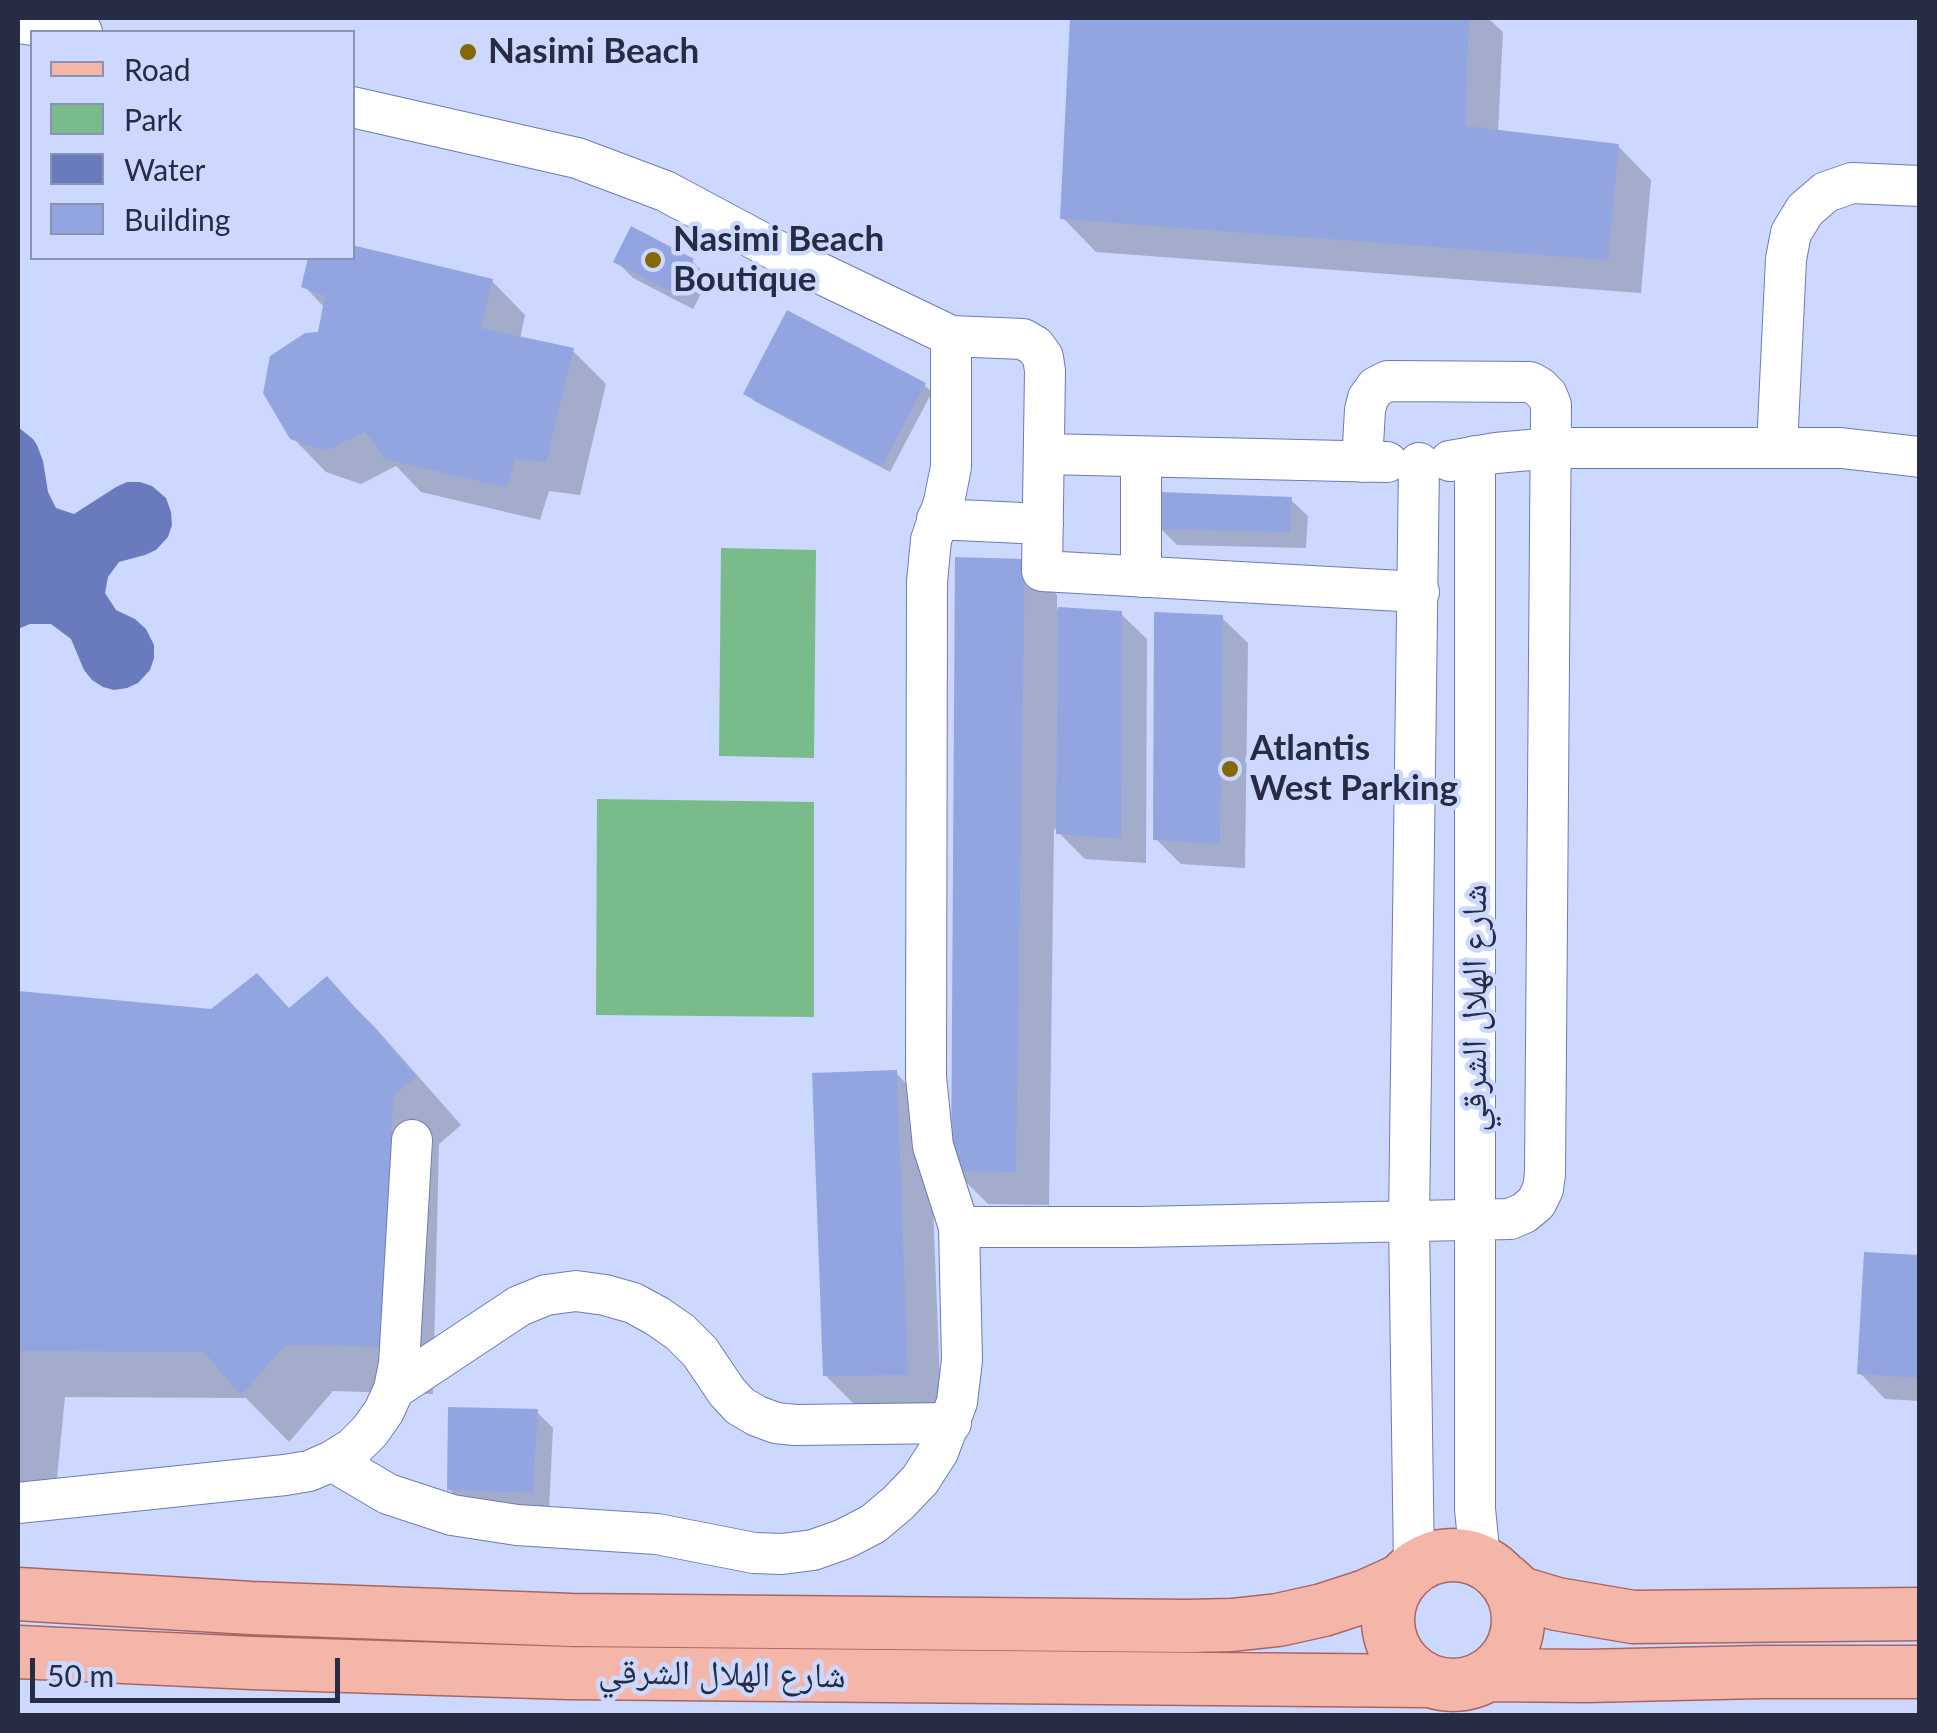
<!DOCTYPE html>
<meta charset="utf-8">
<style>
body{margin:0}
#map{position:relative;width:1937px;height:1733px;overflow:hidden;background:#cdd8fe;font-family:Lato,sans-serif}
canvas{display:block}
.frame{position:absolute;inset:0;border:20px solid #252c43;pointer-events:none}
.legend{position:absolute;left:30px;top:30px;width:325px;height:230px;box-sizing:border-box;background:#cdd8fe;border:2px solid #8a93b3;margin:0;padding:12px 18px;list-style:none;font-size:30px;color:#252c43}
.legend li{display:flex;align-items:center;gap:20px;height:50px}
.legend b{width:50px;border:2px solid #8a93b3}
.scale{position:absolute;left:30px;top:1658px;width:310px;height:45px;box-sizing:border-box;border:5px solid #252c43;border-top:0;padding-left:12px;font-size:30px;line-height:35px;white-space:nowrap;color:#252c43;-webkit-text-stroke:8px #cdd8fe;paint-order:stroke}
</style>
<div id="map">
<canvas width="1937" height="1733"></canvas>
<div class="frame"></div>
<ul class="legend">
<li><b style="height:12px;background:#f5b6aa"></b>Road</li>
<li><b style="height:28px;background:#7abb8b"></b>Park</li>
<li><b style="height:28px;background:#6a7bbd"></b>Water</li>
<li><b style="height:28px;background:#93a5e0"></b>Building</li>
</ul>
<div class="scale">50 m</div>
</div>
<script>
const c = document.querySelector('canvas').getContext('2d');
c.lineJoin = 'round';
function paint(path, color) {
  c.fillStyle = color;
  c.fill(path, 'evenodd');
}
function shape(rows) {
  const path = new Path2D();
  for (const r of rows) {
    if (r.length === 3) {
      path.moveTo(r[0] + r[2], r[1]);
      path.arc(r[0], r[1], r[2], 0, 2 * Math.PI);
      continue;
    }
    path.moveTo(r[0], r[1]);
    for (let i = 2; i < r.length; i += 2) path.lineTo(r[i], r[i + 1]);
  }
  return path;
}
function stroke(path, color, width, dash) {
  c.strokeStyle = color;
  c.lineWidth = width;
  c.lineCap = dash ? 'butt' : 'round';
  c.setLineDash(dash || []);
  c.stroke(path);
}
function label(font, color, halo, rows, align = 'center') {
  c.font = font + ' Lato,"Noto Naskh Arabic",sans-serif';
  c.lineWidth = 9;
  c.setLineDash([]);
  c.textBaseline = 'middle';
  c.strokeStyle = halo;
  c.fillStyle = color;
  for (const [text, x, y, turn = 0] of rows) {
    c.save();
    c.translate(x, y);
    c.rotate((+turn || 0) * Math.PI / 180);
    c.textAlign = isNaN(turn) ? turn : align;
    if (halo) c.strokeText(text, 0, 0);
    c.fillText(text, 0, 0);
    c.restore();
  }
}
const green = shape([
 [721,548,816,550,814,758,719,756],
 [597,799,814,802,814,1017,596,1015]
]);
const water = shape([
 [18,427,33,439,37,445,43,461,48,492,56,508,74,514,116,487,127,482,140,482,152,486,166,498,171,512,172,525,168,537,156,550,145,555,119,562,108,577,105,593,116,610,135,619,146,629,154,645,154,658,150,670,138,683,127,688,114,690,103,687,92,680,84,670,71,639,51,624,30,624,18,629]
]);
const shadow = shape([
 [1072,18,1488,18,1503,32,1498,132,1618,146,1651,180,1641,293,1096,252,1063,218],
 [311,258,352,258,492,281,525,315,520,339,573,351,606,384,580,495,549,491,540,520,421,492,396,466,361,484,326,472,292,437,320,335,325,308,304,286],
 [616,261,692,261,709,278,693,309,633,278],
 [924,385,932,392,890,472,754,401,746,393],
 [1291,500,1308,516,1306,548,1177,545,1160,528],
 [1024,561,1057,595,1057,609,1121,614,1147,639,1146,863,1085,859,1054,828,1049,1205,988,1204,954,1170],
 [1222,618,1248,643,1245,868,1181,864,1156,839],
 [326,979,374,1026,461,1125,439,1144,433,1394,333,1391,289,1442,246,1398,65,1397,55,1498,18,1496,18,994,211,1012,291,1010],
 [896,1073,929,1107,941,1407,859,1409,825,1375],
 [1920,1258,1920,1401,1885,1399,1860,1373],
 [537,1412,553,1428,549,1509,466,1506,449,1489]
]);
const building = shape([
 [1070,18,1469,18,1465,126,1619,144,1608,260,1060,219],
 [631,226,694,259,676,294,613,262],
 [352,245,493,279,481,328,574,348,546,463,516,458,507,488,385,459,365,432,326,451,290,439,263,393,270,356,305,333,318,332,325,296,301,287,308,258,352,258],
 [787,310,926,383,882,466,743,394],
 [1159,492,1292,497,1290,532,1158,529],
 [955,557,1025,559,1016,1172,951,1171],
 [1058,607,1122,611,1121,839,1056,834],
 [1154,612,1223,615,1220,844,1153,840],
 [257,973,289,1008,327,976,416,1076,393,1097,387,1347,285,1345,241,1396,204,1352,18,1351,18,991,211,1009],
 [897,1070,908,1375,823,1376,812,1073],
 [1864,1252,1920,1255,1920,1378,1857,1374],
 [448,1407,538,1409,533,1493,447,1490]
]);
const minor = shape([
 [18,23,82,32],
 [352,107,577,158,665,191,807,267,951,336,1023,339,1035,346,1043,357,1045,371,1042,571,1419,592],
 [1777,447,1786,259,1791,233,1805,210,1826,192,1852,183,1920,186],
 [1044,454,1387,462],
 [1475,456,1475,1509,1480,1559],
 [1450,461,1496,453,1551,448,1841,448,1920,457],
 [937,519,1043,524],
 [1141,577,1141,457],
 [959,1227,1138,1227,1510,1219,1524,1213,1536,1203,1543,1189,1545,1174,1551,405,1547,395,1539,387,1530,382,1388,381,1376,387,1368,398,1365,410,1362,462],
 [394,1389,519,1306,546,1295,576,1291,605,1295,633,1303,657,1316,680,1332,700,1352,727,1392,740,1406,757,1416,776,1423,795,1425,951,1423],
 [332,1461,388,1494,452,1515,517,1525,657,1534,754,1553,782,1554,813,1550,844,1539,873,1524,898,1503,920,1480,938,1452,957,1402,962,1360,959,1227,933,1146,926,1077,927,582,931,540,944,502,951,467,951,336],
 [18,1503,285,1475,309,1471,332,1461,353,1448,370,1431,384,1411,394,1389,399,1364,412,1140],
 [1414,1567,1409,1221,1419,463]
]);
const major = shape([
 [1453,1620,65],
 [1507,1581,1520,1593,1557,1604,1633,1617,1920,1614],
 [18,1594,251,1608,571,1620,1187,1626,1232,1625,1278,1620,1323,1610,1366,1596,1399,1581],
 [18,1652,252,1663,569,1673,1427,1681],
 [1493,1675,1586,1676,1761,1672,1920,1672]
]);
const markers = [
 [468,52,10,"#846a04"],
 [653,260,10,"#846a04"],
 [1230,769,10,"#846a04"]
];
const poiNames = [
 ["Nasimi Beach",488,52],
 ["Nasimi Beach",673,240],
 ["Boutique",673,280],
 ["Atlantis",1250,749],
 ["West Parking",1250,789]
];
const streetNames = [
 ["شارع الهلال الشرقي",1475,1008,-90],
 ["شارع الهلال الشرقي",722,1674,1]
];
paint(green, '#7abb8b');
paint(water, '#6a7bbd');
paint(shadow, '#0003');
paint(building, '#93a5e0');
stroke(minor, '#6c7bb4', 42);
stroke(major, '#a86662', 55);
stroke(minor, '#fff', 40);
stroke(major, '#f5b6aa', 52);
for (const [x, y, r, color] of markers) {
  const dot = new Path2D();
  dot.arc(x, y, r, 0, 2 * Math.PI);
  c.fillStyle = color;
  c.fill(dot);
  stroke(dot, '#cdd8fe', 4);
}
label('bold 35px', '#252c43', '#cdd8fe', poiNames, 'left');
label('35px', '#252c43', '#cdd8fe', streetNames);
</script>
